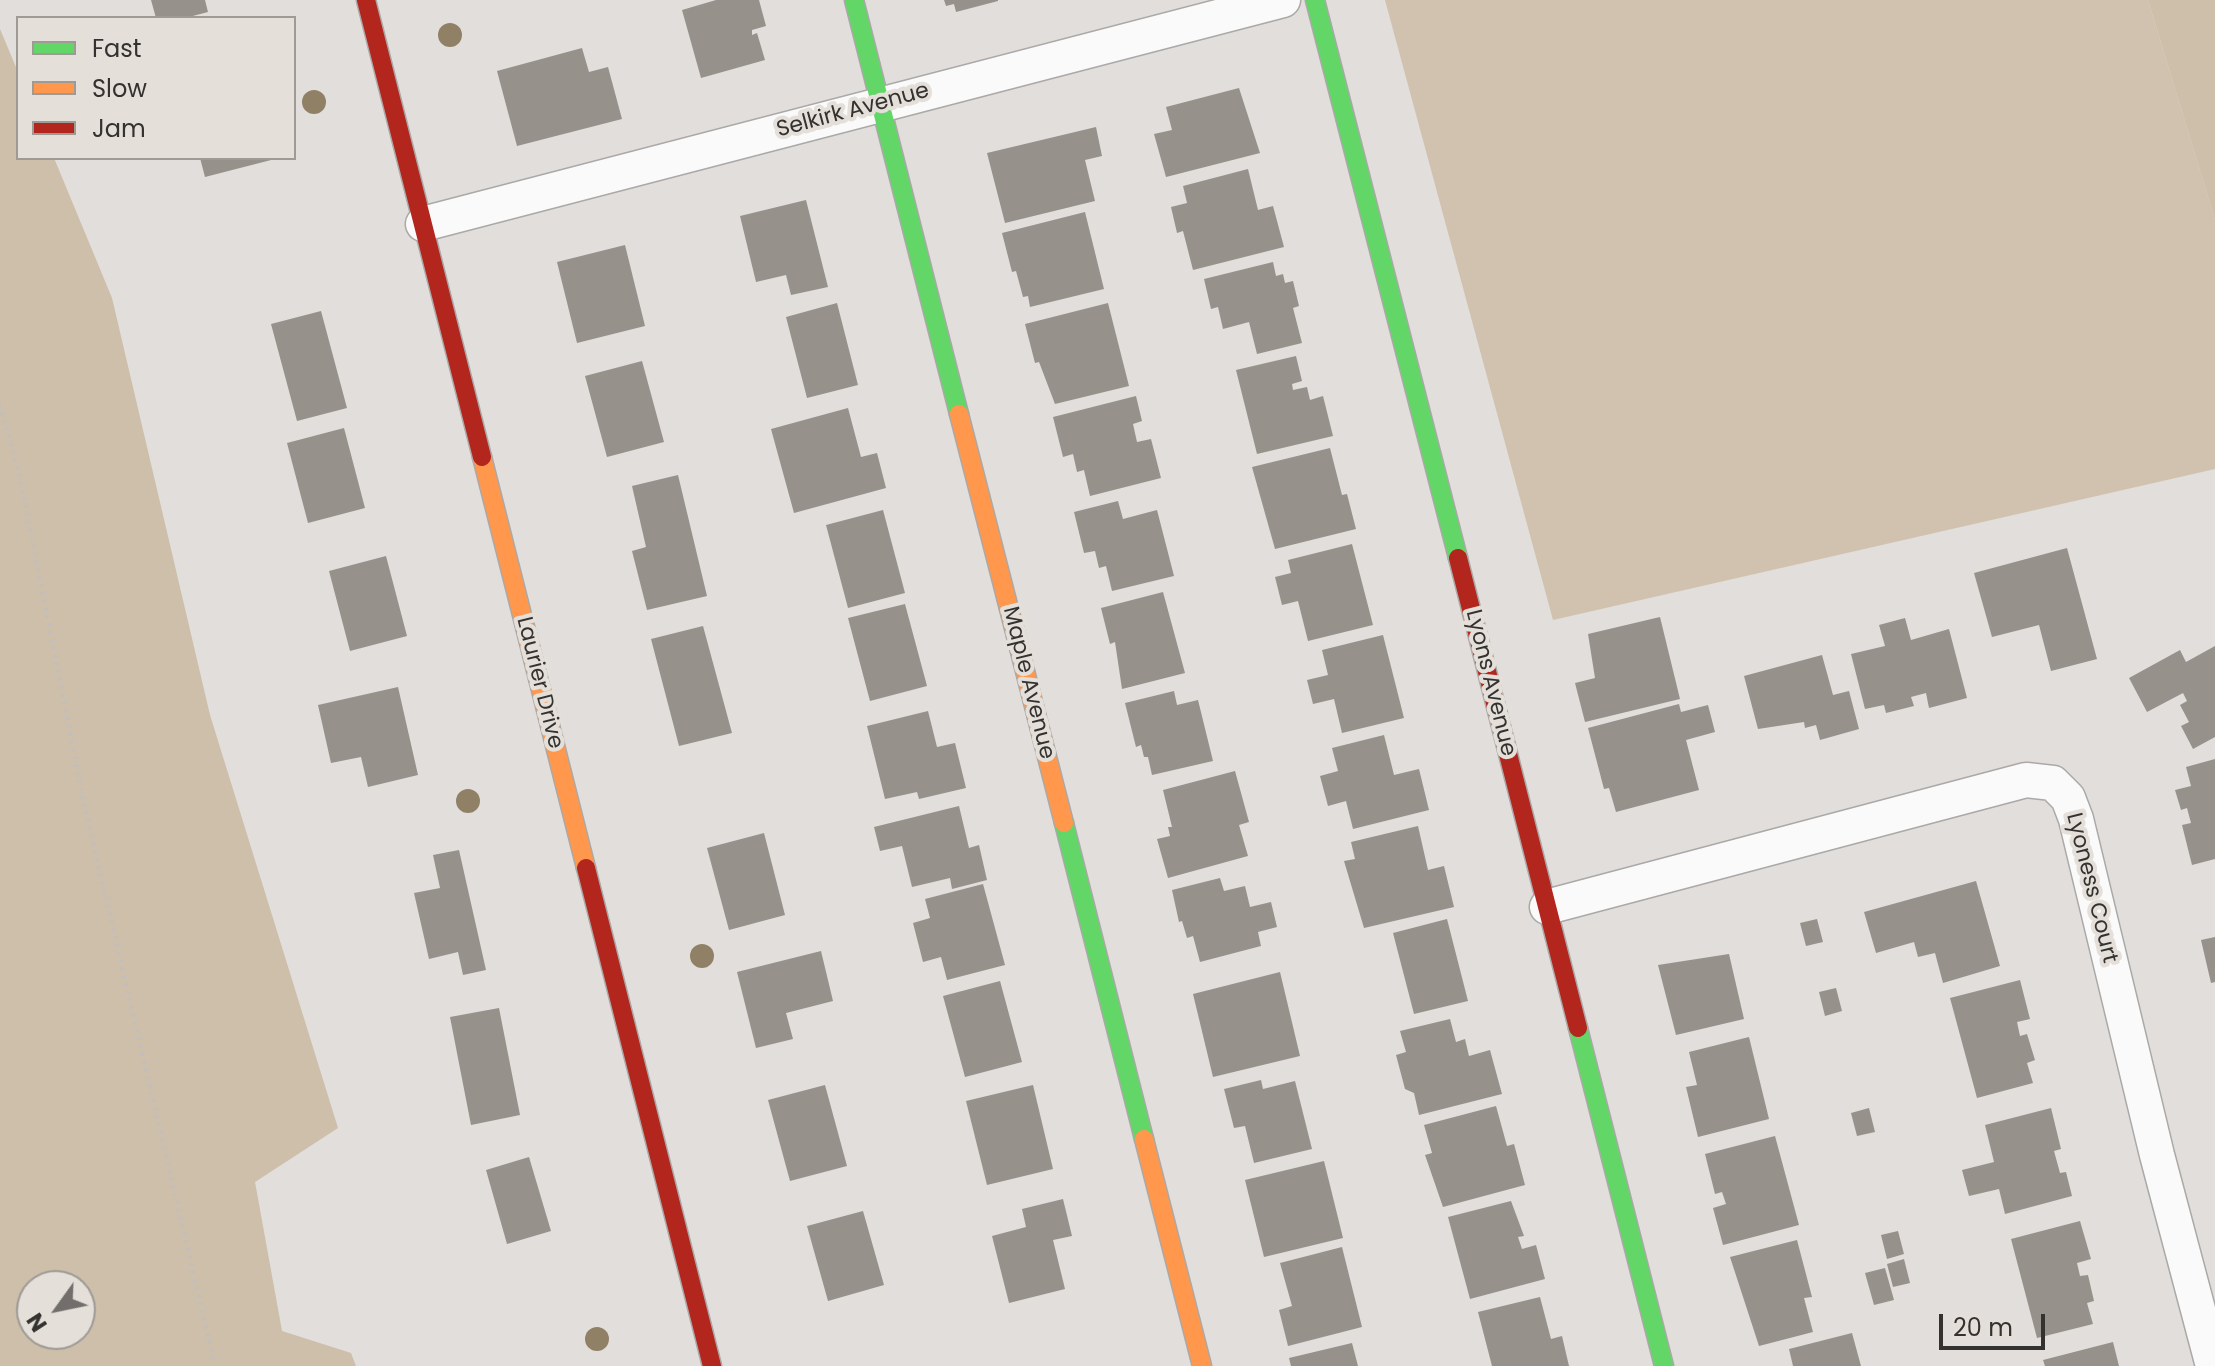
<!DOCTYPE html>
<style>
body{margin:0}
#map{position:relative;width:2215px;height:1366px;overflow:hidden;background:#e1dedb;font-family:Poppins,sans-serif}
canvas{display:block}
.legend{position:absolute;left:16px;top:16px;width:280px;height:144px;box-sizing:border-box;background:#e4dfd8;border:2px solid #9e9a95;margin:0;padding:10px 14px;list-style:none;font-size:24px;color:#343230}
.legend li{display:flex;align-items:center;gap:16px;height:40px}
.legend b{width:40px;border:2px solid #9e9a95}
.north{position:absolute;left:16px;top:1270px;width:80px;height:80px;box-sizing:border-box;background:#e4dfd8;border:2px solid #9e9a95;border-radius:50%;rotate:237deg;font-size:22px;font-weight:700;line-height:32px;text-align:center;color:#343230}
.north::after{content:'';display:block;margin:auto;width:28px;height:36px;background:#716e6c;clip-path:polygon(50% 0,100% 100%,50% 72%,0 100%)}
.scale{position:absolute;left:1939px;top:1314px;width:106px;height:36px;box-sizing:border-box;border:4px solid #343230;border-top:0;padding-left:10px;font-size:24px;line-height:28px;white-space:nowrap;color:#343230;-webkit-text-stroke:6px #e4dfd8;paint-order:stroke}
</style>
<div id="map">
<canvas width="2215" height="1366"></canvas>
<ul class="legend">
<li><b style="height:10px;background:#63d668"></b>Fast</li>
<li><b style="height:10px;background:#ff974d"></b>Slow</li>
<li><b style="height:10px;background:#b3261e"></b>Jam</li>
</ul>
<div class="north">N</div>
<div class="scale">20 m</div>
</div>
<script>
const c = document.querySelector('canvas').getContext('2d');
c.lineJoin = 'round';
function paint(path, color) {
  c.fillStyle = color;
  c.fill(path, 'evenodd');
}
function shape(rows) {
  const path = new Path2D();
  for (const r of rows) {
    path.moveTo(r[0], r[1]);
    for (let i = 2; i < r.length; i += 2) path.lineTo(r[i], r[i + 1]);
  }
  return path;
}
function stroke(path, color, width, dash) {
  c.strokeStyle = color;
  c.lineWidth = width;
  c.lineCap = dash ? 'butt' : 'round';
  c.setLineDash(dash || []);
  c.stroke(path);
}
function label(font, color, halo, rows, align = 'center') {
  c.font = font + ' Poppins,sans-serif';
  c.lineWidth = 8;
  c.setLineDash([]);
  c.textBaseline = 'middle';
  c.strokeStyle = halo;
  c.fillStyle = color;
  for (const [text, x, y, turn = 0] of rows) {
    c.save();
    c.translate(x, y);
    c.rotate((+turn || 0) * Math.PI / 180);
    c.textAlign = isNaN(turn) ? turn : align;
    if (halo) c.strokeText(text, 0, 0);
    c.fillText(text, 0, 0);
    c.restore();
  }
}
const green = shape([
 [1385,0,2148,0,2215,220,2215,469,1553,620]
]);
const forest = shape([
 [2148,0,2215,0,2215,220],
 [0,29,18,72,18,158,54,158,112,298,210,715,338,1128,255,1182,282,1331,351,1353,356,1366,0,1366],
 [32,1286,80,1286,80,1334,32,1334]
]);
const building = shape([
 [151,0,205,0,208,12,185,18,156,18],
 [716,0,759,0,766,26,752,30,752,35,757,33,765,60,701,78,682,10],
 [944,0,998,0,998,1,956,12,954,4,946,6],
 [582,48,589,72,608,67,622,119,517,146,497,71],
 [1239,88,1260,153,1166,177,1154,134,1172,130,1166,107],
 [1096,127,1102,156,1085,160,1095,201,1005,223,987,153],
 [200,158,275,158,275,159,205,177],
 [1248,169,1258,210,1273,206,1284,247,1193,270,1183,231,1177,233,1171,207,1187,203,1183,186],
 [806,200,828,287,791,295,786,275,756,282,740,216],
 [1085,212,1104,289,1030,307,1028,296,1023,297,1016,271,1012,272,1002,233],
 [625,245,645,326,577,343,557,262],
 [1273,262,1276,276,1283,274,1285,283,1293,281,1299,306,1293,308,1302,343,1257,354,1249,322,1223,329,1218,307,1211,309,1204,279],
 [837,303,858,385,807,398,786,317],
 [1108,303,1129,386,1055,404,1039,362,1035,363,1025,324],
 [321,311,347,408,297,421,271,324],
 [1296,356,1302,381,1292,384,1293,390,1307,387,1310,400,1323,396,1333,436,1257,454,1236,370],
 [642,361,664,442,607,457,585,376],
 [1136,396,1142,421,1133,424,1137,442,1151,439,1161,478,1090,496,1084,470,1077,472,1073,454,1063,457,1053,417],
 [848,408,861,457,877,453,886,488,794,513,771,429],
 [344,428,365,508,308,523,287,443],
 [1330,448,1342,495,1347,494,1356,529,1275,549,1252,467],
 [678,475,707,596,647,610,632,551,646,547,632,486],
 [1118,501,1123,519,1157,510,1174,576,1112,591,1106,566,1099,568,1095,551,1084,553,1074,512],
 [883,510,905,593,848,608,826,525],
 [1352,544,1373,625,1308,641,1298,601,1282,605,1275,577,1291,573,1288,560],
 [2067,548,2097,659,2051,671,2039,625,1992,637,1974,573],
 [386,556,407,636,350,651,329,571],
 [1163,592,1185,673,1122,689,1115,642,1110,644,1101,608],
 [905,604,927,686,870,701,848,618],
 [1660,617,1680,699,1585,722,1575,683,1595,678,1588,634],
 [1905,618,1911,640,1949,629,1967,698,1929,708,1926,693,1911,697,1914,706,1886,713,1884,705,1865,709,1851,654,1885,646,1879,625],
 [703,626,732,733,679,746,651,639],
 [1383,635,1404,718,1342,733,1334,699,1313,704,1307,680,1328,675,1322,650],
 [2215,646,2215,737,2193,749,2181,726,2189,722,2180,705,2187,701,2183,693,2147,712,2129,678,2180,650,2186,662],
 [1822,655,1833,695,1849,691,1859,729,1820,740,1816,725,1805,728,1804,722,1758,729,1744,676],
 [398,687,418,775,368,787,361,757,331,763,318,705],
 [1174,691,1177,705,1198,700,1213,761,1152,775,1148,757,1144,757,1141,745,1136,747,1125,703],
 [1679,704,1681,712,1708,705,1715,732,1686,740,1699,790,1616,812,1609,788,1604,789,1588,728],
 [928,711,937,747,955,743,966,788,919,799,917,792,885,799,867,726],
 [1384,735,1394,775,1419,769,1429,810,1353,829,1346,801,1328,806,1320,776,1338,771,1332,748],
 [2215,759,2215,859,2192,865,2182,825,2191,823,2187,808,2181,810,2175,790,2191,786,2186,767],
 [1235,771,1249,822,1239,825,1248,856,1168,878,1157,839,1170,836,1168,827,1172,827,1163,790],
 [959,806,969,848,979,845,987,880,952,889,950,878,912,887,902,846,880,851,874,827],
 [1418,826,1428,870,1444,866,1454,907,1364,928,1344,861,1355,859,1351,842],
 [764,833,785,915,729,930,707,848],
 [459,850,486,970,463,975,458,952,429,959,414,893,440,888,433,855],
 [1220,878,1224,891,1245,886,1250,907,1271,902,1277,927,1258,932,1261,946,1200,962,1193,936,1187,938,1182,921,1179,922,1172,890],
 [1976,881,2000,966,1943,983,1935,953,1918,957,1914,942,1876,953,1864,912],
 [983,884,1005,965,947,980,941,957,923,962,913,923,930,918,925,899],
 [1447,919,1468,1001,1414,1014,1393,933],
 [1817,919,1823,942,1806,946,1800,923],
 [2215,937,2215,982,2211,983,2201,940],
 [821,951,833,1001,786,1013,793,1039,756,1048,737,972],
 [1729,954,1744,1019,1676,1035,1658,965],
 [1280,972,1300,1056,1213,1077,1193,994],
 [2020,980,2030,1019,2017,1022,2020,1036,2027,1034,2035,1060,2027,1063,2033,1083,1977,1098,1950,998],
 [1000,981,1022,1062,965,1077,943,996],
 [1836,988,1842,1011,1825,1016,1819,992],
 [499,1008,520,1115,471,1125,450,1017],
 [1450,1019,1456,1042,1465,1039,1469,1056,1490,1050,1502,1094,1419,1115,1414,1093,1405,1089,1396,1055,1406,1052,1400,1031],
 [1749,1037,1769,1119,1698,1137,1686,1087,1697,1085,1689,1052],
 [1261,1080,1263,1089,1295,1081,1312,1149,1254,1163,1245,1126,1234,1128,1224,1089],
 [825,1085,847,1166,790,1181,768,1100],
 [1033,1085,1053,1169,987,1185,966,1101],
 [1496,1106,1507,1146,1514,1144,1525,1185,1443,1207,1425,1155,1432,1153,1424,1125],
 [1869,1108,1875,1132,1857,1136,1851,1113],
 [2051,1108,2061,1149,2054,1151,2060,1173,2066,1172,2072,1196,2005,1214,1999,1189,1969,1196,1962,1170,1994,1162,1985,1125],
 [1775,1136,1799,1225,1723,1245,1713,1208,1726,1204,1722,1192,1715,1194,1705,1154],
 [529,1157,551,1231,507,1244,486,1170],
 [1324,1161,1343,1238,1264,1257,1245,1180],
 [1063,1199,1072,1236,1053,1240,1065,1289,1009,1303,992,1236,1026,1227,1022,1209],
 [1511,1201,1524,1236,1518,1237,1522,1249,1536,1245,1545,1279,1470,1299,1448,1217],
 [863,1211,884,1285,828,1301,807,1226],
 [2080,1221,2091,1259,2077,1263,2080,1276,2088,1275,2094,1301,2087,1303,2093,1324,2037,1338,2011,1239],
 [1898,1231,1904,1254,1887,1259,1881,1235],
 [1797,1240,1812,1297,1804,1298,1813,1332,1759,1346,1730,1257],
 [1342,1247,1362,1327,1288,1346,1279,1310,1292,1306,1280,1263],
 [1904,1259,1910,1283,1893,1287,1887,1264],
 [1885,1268,1894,1300,1874,1305,1865,1273],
 [1540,1297,1551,1339,1562,1336,1569,1366,1492,1366,1478,1312],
 [1852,1333,1861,1366,1793,1366,1789,1349],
 [2113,1342,2119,1366,2045,1366,2043,1360],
 [1352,1343,1358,1366,1291,1366,1289,1358]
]);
const path = shape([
 [0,405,20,477,84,804,215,1366]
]);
const street = shape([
 [423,224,1283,0],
 [1547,907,2026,780,2053,783,2068,798,2076,819,2157,1155,2213,1366]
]);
const fast = shape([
 [854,0,959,414],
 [1315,0,1458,558],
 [1064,823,1144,1139],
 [1578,1028,1664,1366]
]);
const slow = shape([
 [959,414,1064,823],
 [482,457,586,868],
 [1144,1139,1202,1366]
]);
const jam = shape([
 [366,0,482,457],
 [1458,558,1578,1028],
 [586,868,712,1366]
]);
const trees = [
 [450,35],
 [314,102],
 [468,801],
 [702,956],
 [597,1339]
];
const streetNames = [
 ["Selkirk Avenue",853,111,-15],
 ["Laurier Drive",539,683,76],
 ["Maple Avenue",1028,683,76],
 ["Lyons Avenue",1490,683,76],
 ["Lyoness Court",2091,888,76]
];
paint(green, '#d0c2ae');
paint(forest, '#cdbfaa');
paint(building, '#96918a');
stroke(street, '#aba9a7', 37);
stroke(fast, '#aba9a7', 21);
stroke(slow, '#aba9a7', 21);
stroke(jam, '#aba9a7', 21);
stroke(path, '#c1bfbe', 5, [2, 6]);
stroke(street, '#fafafa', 34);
stroke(fast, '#63d668', 18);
stroke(slow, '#ff974d', 18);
stroke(jam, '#b3261e', 18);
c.fillStyle = '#908166';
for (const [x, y] of trees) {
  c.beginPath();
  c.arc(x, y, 12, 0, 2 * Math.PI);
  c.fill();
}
label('22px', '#343230', '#e4dfd8', streetNames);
</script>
